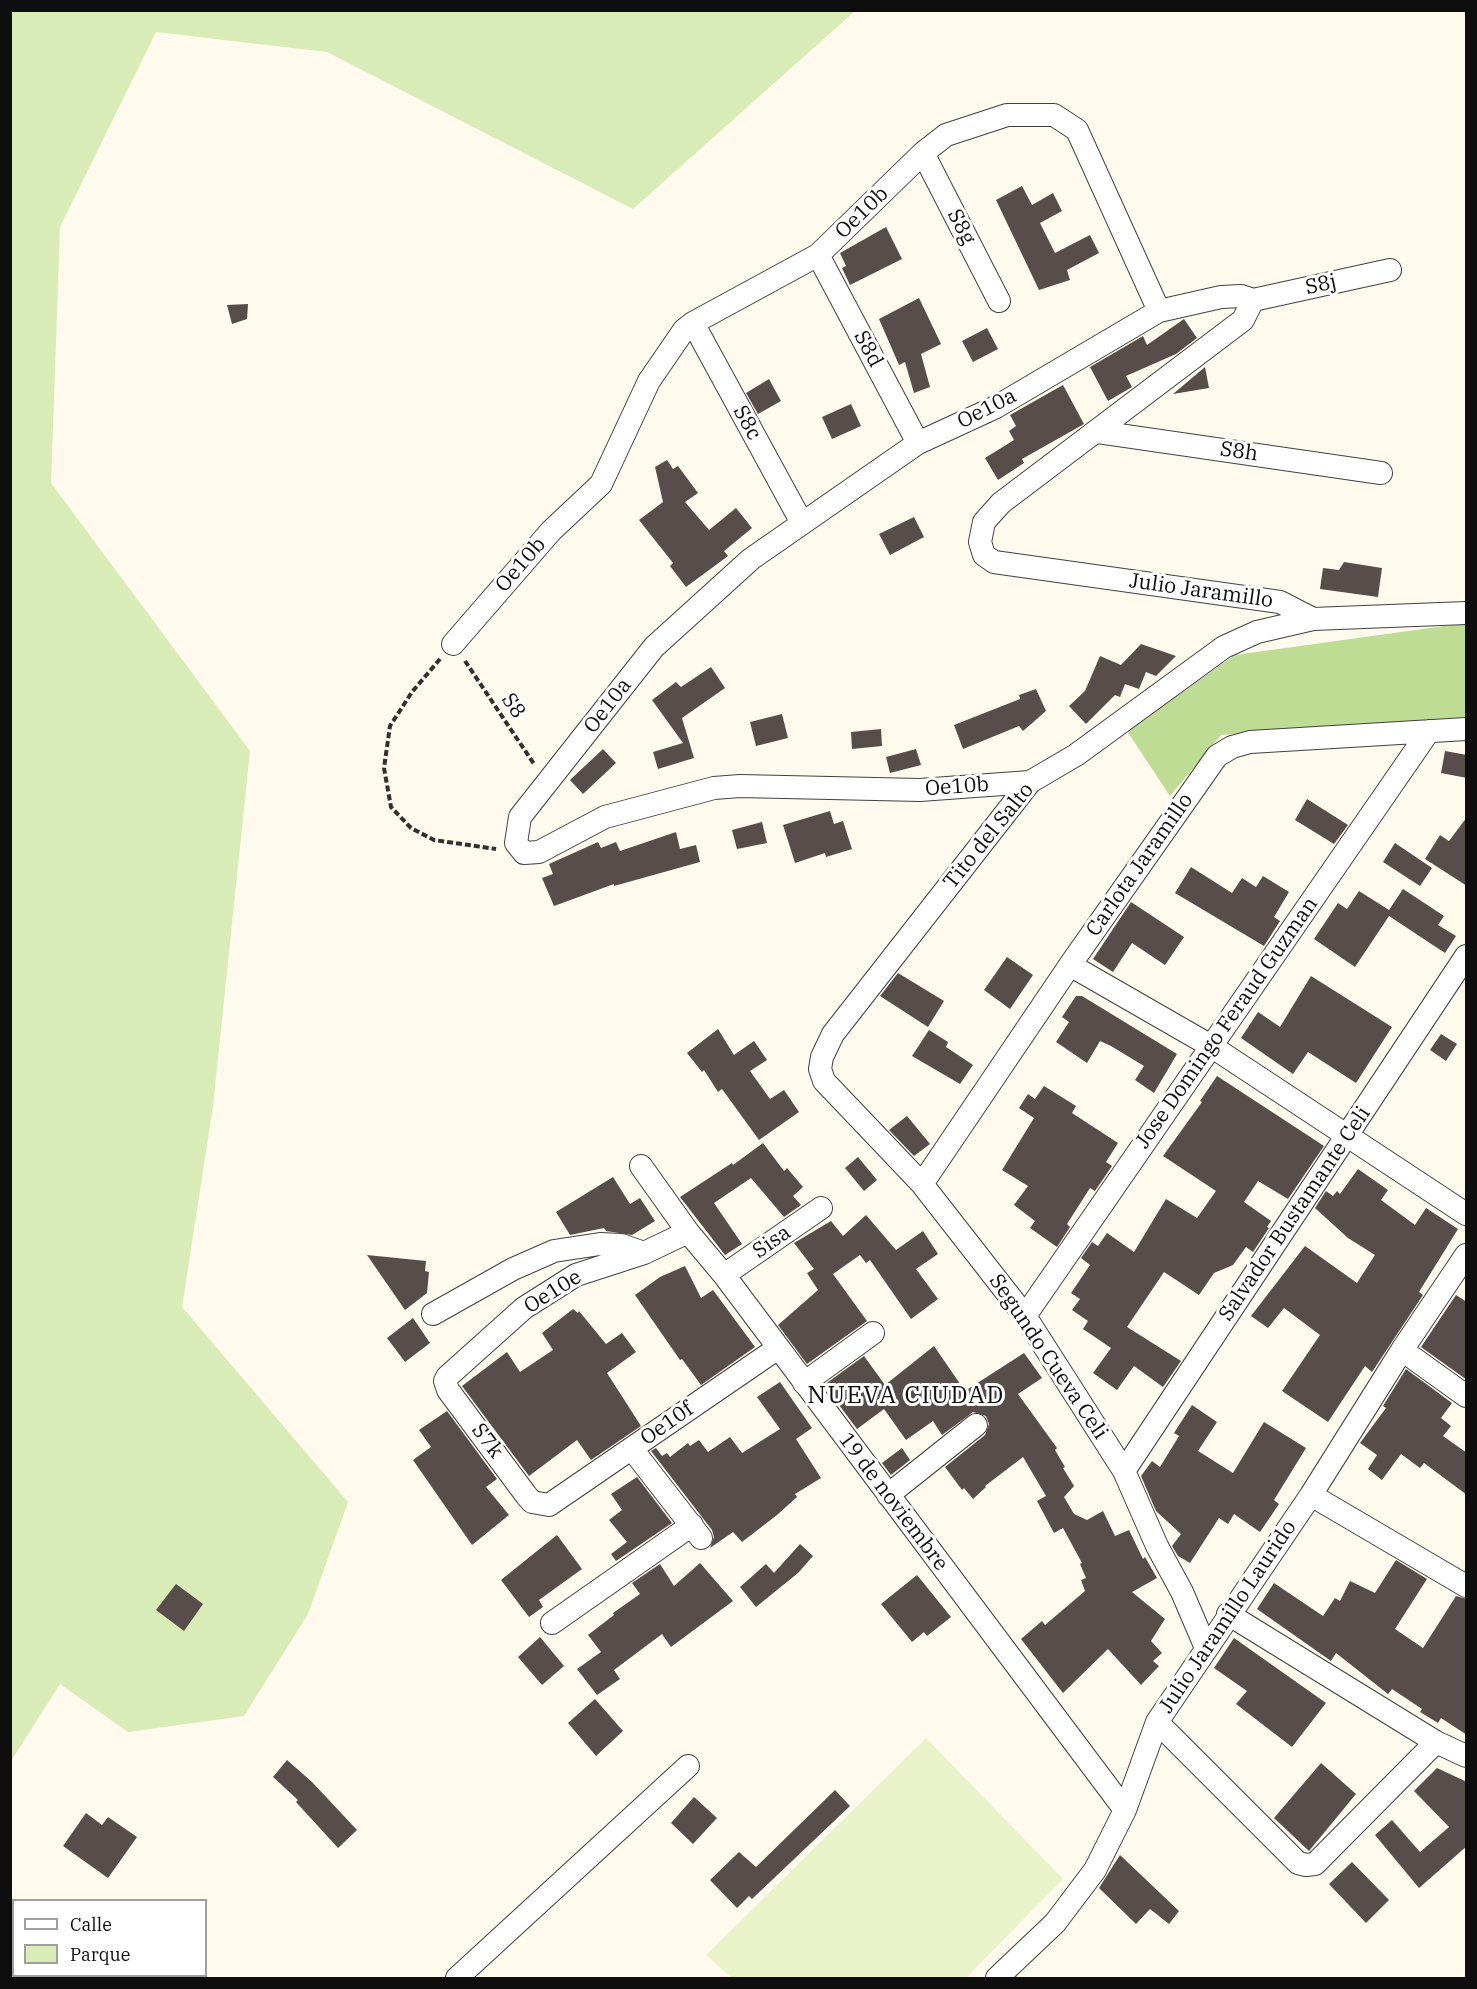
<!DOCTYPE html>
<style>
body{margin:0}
#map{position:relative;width:1477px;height:1989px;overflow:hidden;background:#fff9ee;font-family:"IBM Plex Serif",serif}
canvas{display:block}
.frame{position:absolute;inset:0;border:12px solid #0e0e0e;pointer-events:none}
.legend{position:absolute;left:12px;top:1899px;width:195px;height:78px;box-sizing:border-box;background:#fff;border:2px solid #9f9f9f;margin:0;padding:8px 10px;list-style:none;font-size:18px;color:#0e0e0e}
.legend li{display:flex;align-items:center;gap:12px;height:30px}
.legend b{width:30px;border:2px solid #9f9f9f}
</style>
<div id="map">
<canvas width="1477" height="1989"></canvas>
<div class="frame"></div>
<ul class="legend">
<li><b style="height:8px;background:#fff"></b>Calle</li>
<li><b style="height:16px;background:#d9ebb6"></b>Parque</li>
</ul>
</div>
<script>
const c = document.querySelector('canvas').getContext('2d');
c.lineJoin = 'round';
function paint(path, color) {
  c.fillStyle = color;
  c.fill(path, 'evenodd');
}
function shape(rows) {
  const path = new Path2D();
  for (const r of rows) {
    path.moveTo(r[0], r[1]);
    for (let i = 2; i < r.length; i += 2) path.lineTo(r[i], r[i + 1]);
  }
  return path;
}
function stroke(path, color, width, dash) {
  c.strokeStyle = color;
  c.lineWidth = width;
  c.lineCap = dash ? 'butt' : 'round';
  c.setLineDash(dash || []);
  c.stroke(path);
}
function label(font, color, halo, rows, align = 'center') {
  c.font = font + ' "IBM Plex Serif",serif';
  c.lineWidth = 6;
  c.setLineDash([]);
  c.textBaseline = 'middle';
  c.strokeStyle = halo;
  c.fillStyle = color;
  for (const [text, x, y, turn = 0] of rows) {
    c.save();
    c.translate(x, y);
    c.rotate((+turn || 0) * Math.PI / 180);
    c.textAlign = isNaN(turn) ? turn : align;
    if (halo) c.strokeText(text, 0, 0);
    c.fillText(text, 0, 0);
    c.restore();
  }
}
const green = shape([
 [11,11,855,11,633,209,327,52,156,32,60,227,51,483,250,751,213,1106,182,1307,348,1502,308,1614,244,1716,128,1732,60,1684,11,1761]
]);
const forest = shape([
 [1466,623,1466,718,1221,735,1170,796,1127,731,1235,655]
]);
const pitch = shape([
 [926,1738,1063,1879,966,1978,732,1978,706,1955]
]);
const building = shape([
 [1022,186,1032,205,1053,193,1062,211,1040,223,1055,253,1090,235,1099,253,1067,270,1070,280,1039,290,996,200],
 [886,227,902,259,850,285,842,268,846,266,840,253],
 [919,298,941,344,921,354,930,387,914,393,905,362,899,365,879,319],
 [248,304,247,319,232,324,227,305],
 [1184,319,1197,338,1176,354,1126,376,1132,387,1108,401,1090,367,1143,336,1147,345],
 [987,328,998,349,973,362,962,341],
 [1205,367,1209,388,1173,394],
 [769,379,781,401,758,414,746,393],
 [1063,385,1084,424,1022,459,1024,463,998,480,985,458,1014,440,1009,431,1016,426,1010,415],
 [851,404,861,426,832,439,822,417],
 [667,460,673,469,678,466,698,493,685,502,709,530,736,508,752,528,724,551,728,556,686,587,670,566,673,563,639,520,663,502,655,467],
 [914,517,924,537,890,555,879,534],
 [1344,562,1382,568,1378,597,1320,589,1323,568,1339,570],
 [1141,644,1176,656,1156,676,1146,672,1139,689,1125,684,1120,697,1115,695,1086,724,1069,706,1085,691,1100,656,1121,665],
 [711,667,725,688,682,718,694,758,658,769,653,752,683,743,652,700,676,682,681,687],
 [1036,689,1046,711,1023,731,1019,726,963,749,954,725,1020,699,1019,695],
 [782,714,788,738,756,746,750,722],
 [881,729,882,746,852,749,851,732],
 [603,749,616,763,583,794,570,780],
 [916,749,921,765,890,773,886,757],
 [1445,751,1467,755,1467,778,1441,773],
 [1307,799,1348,825,1334,844,1295,820],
 [830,811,834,824,843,821,852,849,826,857,825,853,795,863,783,825],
 [1467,817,1467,886,1425,859,1440,835,1449,841],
 [762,822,767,843,737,849,732,830],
 [676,832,680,849,696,845,700,862,614,886,614,884,554,906,542,878,553,874,549,864,598,842,601,848,616,842,620,851],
 [1395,843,1432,868,1420,886,1383,862],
 [1191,867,1232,893,1242,878,1256,887,1263,876,1289,892,1274,917,1280,921,1264,946,1175,893],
 [1403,889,1444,916,1438,925,1456,936,1445,953,1389,916,1355,967,1314,939,1338,903,1347,909,1359,891,1389,910],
 [1131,902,1184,937,1165,965,1132,943,1113,972,1093,959],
 [1007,957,1033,975,1010,1009,984,990],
 [898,973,944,1001,928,1027,880,996],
 [1311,976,1392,1027,1356,1083,1308,1052,1293,1074,1241,1038,1258,1012,1280,1027],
 [1076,996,1082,996,1177,1054,1154,1093,1135,1080,1144,1066,1111,1046,1100,1041,1087,1063,1056,1042,1069,1022,1062,1017],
 [718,1029,734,1055,754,1041,767,1060,750,1071,770,1099,784,1090,799,1112,759,1140,722,1089,718,1092,704,1070,702,1072,687,1053],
 [929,1030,948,1042,946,1047,973,1065,960,1084,912,1056],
 [1441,1034,1457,1044,1446,1061,1430,1050],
 [1217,1076,1324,1146,1288,1199,1258,1181,1244,1202,1271,1221,1267,1227,1269,1228,1253,1252,1246,1247,1233,1265,1214,1273,1199,1295,1164,1272,1127,1327,1181,1361,1163,1387,1134,1366,1117,1390,1093,1373,1111,1348,1083,1329,1088,1321,1072,1310,1080,1299,1071,1293,1090,1265,1081,1258,1092,1242,1098,1246,1107,1233,1134,1252,1166,1199,1197,1218,1216,1191,1163,1156,1202,1102,1200,1101],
 [1044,1086,1076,1106,1072,1113,1118,1143,1106,1162,1112,1166,1095,1191,1090,1188,1067,1224,1070,1227,1057,1247,1030,1228,1035,1221,1014,1205,1028,1186,1002,1170,1034,1118,1019,1108,1028,1094,1035,1099],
 [907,1116,930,1144,914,1156,889,1130],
 [763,1143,784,1171,787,1168,803,1187,793,1196,801,1205,784,1217,751,1178,714,1203,742,1244,725,1255,680,1197,732,1163,733,1165],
 [858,1157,877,1180,864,1191,845,1168],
 [1358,1169,1388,1190,1381,1200,1415,1225,1426,1208,1458,1229,1419,1292,1423,1295,1372,1372,1365,1366,1328,1422,1282,1391,1320,1335,1284,1308,1268,1328,1251,1316,1305,1246,1357,1283,1375,1255,1348,1238,1315,1208,1326,1191,1333,1196,1337,1191,1340,1194],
 [613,1177,630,1204,640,1198,655,1221,632,1235,606,1231,604,1228,570,1235,556,1212],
 [866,1215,896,1250,923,1231,938,1254,916,1269,938,1299,911,1319,870,1260,866,1263,860,1255,833,1274,867,1321,807,1364,778,1325,818,1290,807,1273,814,1269,794,1243,831,1221,843,1236],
 [367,1255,426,1261,425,1271,429,1272,427,1293,405,1310],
 [685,1266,701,1298,713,1290,755,1347,701,1385,682,1359,680,1360,635,1295,660,1277],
 [1456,1295,1467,1302,1467,1380,1421,1347],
 [573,1309,578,1313,579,1311,606,1344,622,1333,636,1352,607,1373,641,1426,591,1460,577,1440,529,1476,462,1386,507,1352,520,1372,553,1350,542,1333],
 [413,1318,430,1343,405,1362,387,1338],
 [934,1346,965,1391,1024,1353,1042,1378,1018,1394,1057,1448,1055,1450,1065,1467,1063,1468,1074,1486,1064,1497,1074,1514,1087,1520,1103,1511,1115,1536,1129,1530,1143,1559,1145,1557,1157,1578,1132,1592,1165,1619,1151,1641,1162,1653,1153,1661,1159,1666,1141,1685,1108,1649,1063,1693,1021,1639,1042,1621,1045,1625,1085,1591,1081,1580,1086,1578,1080,1564,1082,1563,1063,1528,1054,1533,1037,1501,1046,1496,1023,1457,985,1486,986,1487,973,1499,964,1488,962,1490,945,1467,985,1435,989,1424,986,1416,973,1412,942,1435,933,1421,906,1440,884,1409,857,1429,824,1385,864,1356,885,1385],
 [1406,1369,1452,1403,1441,1418,1451,1426,1443,1436,1467,1453,1467,1495,1424,1463,1420,1468,1401,1454,1382,1480,1368,1469,1377,1455,1360,1443,1386,1408,1383,1406],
 [780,1382,812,1428,796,1439,821,1478,795,1494,797,1497,777,1515,742,1542,733,1532,710,1548,714,1537,712,1530,651,1451,656,1448,662,1456,667,1453,670,1457,688,1443,690,1446,699,1440,708,1452,730,1437,742,1453,780,1429,757,1397],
 [1192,1405,1217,1422,1198,1451,1233,1473,1264,1422,1306,1448,1274,1500,1279,1504,1260,1532,1234,1514,1228,1524,1219,1518,1190,1563,1178,1556,1172,1546,1181,1534,1156,1511,1141,1476,1152,1461,1160,1467,1179,1436,1174,1433],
 [447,1411,497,1479,486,1487,509,1515,472,1545,413,1460,431,1447,419,1430],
 [902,1448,910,1460,891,1475,882,1463],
 [637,1477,672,1523,616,1561,611,1554,627,1542,609,1520,622,1510,611,1494],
 [557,1535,582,1569,539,1600,543,1607,529,1617,501,1580],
 [800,1544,813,1556,798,1573,756,1607,740,1587,766,1564,774,1573],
 [1396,1560,1427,1579,1395,1629,1423,1648,1456,1596,1467,1599,1467,1735,1441,1718,1438,1723,1420,1712,1422,1709,1392,1689,1388,1694,1336,1653,1331,1661,1257,1609,1274,1583,1323,1616,1335,1598,1340,1601,1350,1581,1375,1593],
 [700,1563,733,1601,671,1647,662,1634,614,1670,620,1679,597,1695,577,1669,601,1652,588,1635,614,1615,613,1613,640,1594,632,1583,660,1564,674,1586],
 [917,1575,951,1617,927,1636,924,1632,912,1642,881,1604],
 [176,1584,203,1604,184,1631,156,1610],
 [540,1637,564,1666,542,1685,518,1657],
 [1234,1638,1326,1703,1292,1747,1236,1704,1247,1691,1214,1668],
 [595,1699,623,1731,596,1756,568,1723],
 [287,1760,312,1782,357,1830,338,1848,296,1802,298,1800,273,1777],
 [1321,1763,1356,1794,1309,1851,1274,1818],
 [1437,1768,1467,1782,1467,1846,1419,1888,1375,1835,1392,1820,1420,1852,1449,1827,1414,1791],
 [835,1790,850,1806,752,1899,749,1896,737,1908,710,1880,739,1852,756,1867],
 [694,1797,717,1818,693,1844,671,1823],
 [86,1813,102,1825,108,1817,137,1837,108,1878,63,1846],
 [1120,1855,1179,1911,1169,1924,1150,1909,1136,1924,1099,1888],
 [1352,1862,1389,1900,1366,1923,1329,1884]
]);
const path = shape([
 [440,659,412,692,390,726,384,768,391,807,411,828,434,840,496,849],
 [465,661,534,764]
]);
const minor = shape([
 [923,153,999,301],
 [818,255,918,443],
 [1253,300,1390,270],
 [693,323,802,523],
 [1098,432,1381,473],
 [453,644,551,531,601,484,649,381,684,330,693,323,818,255,923,153,946,135,1007,115,1054,115,1077,130,1159,311],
 [1030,782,920,790,740,786,714,788,605,817,539,852,524,853,516,843,520,817,654,647,751,559,918,443,996,407,1159,311,1221,297,1241,296,1253,300,1243,320,1001,503,984,522,980,542,984,555,994,562,1280,602,1313,619,1466,613],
 [1070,965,1211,1046,1466,1214],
 [641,1166,688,1232,724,1275,1125,1810],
 [922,1184,1070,965,1217,756,1232,747,1250,742,1466,729],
 [688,1232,644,1253,576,1275,524,1308,447,1377,445,1381,448,1390,526,1495,532,1502,549,1505,778,1348],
 [724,1275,821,1208],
 [433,1314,513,1269,554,1251,600,1244,621,1245,644,1253],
 [1025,1316,1429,731],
 [1402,1350,1466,1396],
 [804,1383,873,1333],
 [632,1449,701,1538],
 [1124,1471,1466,956],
 [888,1495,976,1425],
 [1311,1495,1466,1586],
 [1228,1614,1436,1742,1466,1756],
 [552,1623,692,1525],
 [1206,1648,1182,1592,1157,1546,1124,1471,1025,1316,922,1184,824,1081,820,1069,822,1057,833,1034,1030,782,1076,755,1224,647,1257,632,1313,619],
 [1157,1722,1298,1863,1306,1865,1315,1864,1436,1742],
 [457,1978,688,1766],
 [997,1978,1055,1923,1095,1870,1125,1810,1157,1722,1311,1495,1402,1350,1466,1255]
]);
const streetNames = [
 ["Oe10b",862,213,-44],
 ["S8g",961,227,63],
 ["S8j",1321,285,-12],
 ["S8d",868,349,62],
 ["Oe10a",987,409,-27],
 ["S8c",747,423,61],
 ["S8h",1239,452,8],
 ["Oe10b",521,565,-49],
 ["Julio Jaramillo",1201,591,8],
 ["S8",513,706,56],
 ["Oe10a",608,706,-52],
 ["Oe10b",957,787,-4],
 ["Tito del Salto",989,836,-51],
 ["Carlota Jaramillo",1140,865,-55],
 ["Jose Domingo Feraud Guzman",1227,1023,-55],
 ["Salvador Bustamante Celi",1295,1214,-56],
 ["Sisa",772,1242,-35],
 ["Oe10e",553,1292,-32],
 ["Segundo Cueva Celi",1048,1357,56],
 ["Oe10f",667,1424,-35],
 ["S7k",487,1441,53],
 ["19 de noviembre",893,1502,53],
 ["Julio Jaramillo Laurido",1228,1617,-56]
];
const quarterNames = [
 ["NUEVA CIUDAD",906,1396]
];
paint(green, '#d9ebb6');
paint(forest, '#bfdc95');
paint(pitch, '#e9f2c9');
paint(building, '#574d4a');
stroke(minor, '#414141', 24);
stroke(path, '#303030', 4, [6, 3]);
stroke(minor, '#fff', 22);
label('21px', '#0e0e0e', '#fff', streetNames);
c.letterSpacing = '1.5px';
label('24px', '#0e0e0e', '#fff', quarterNames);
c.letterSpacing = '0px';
</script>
